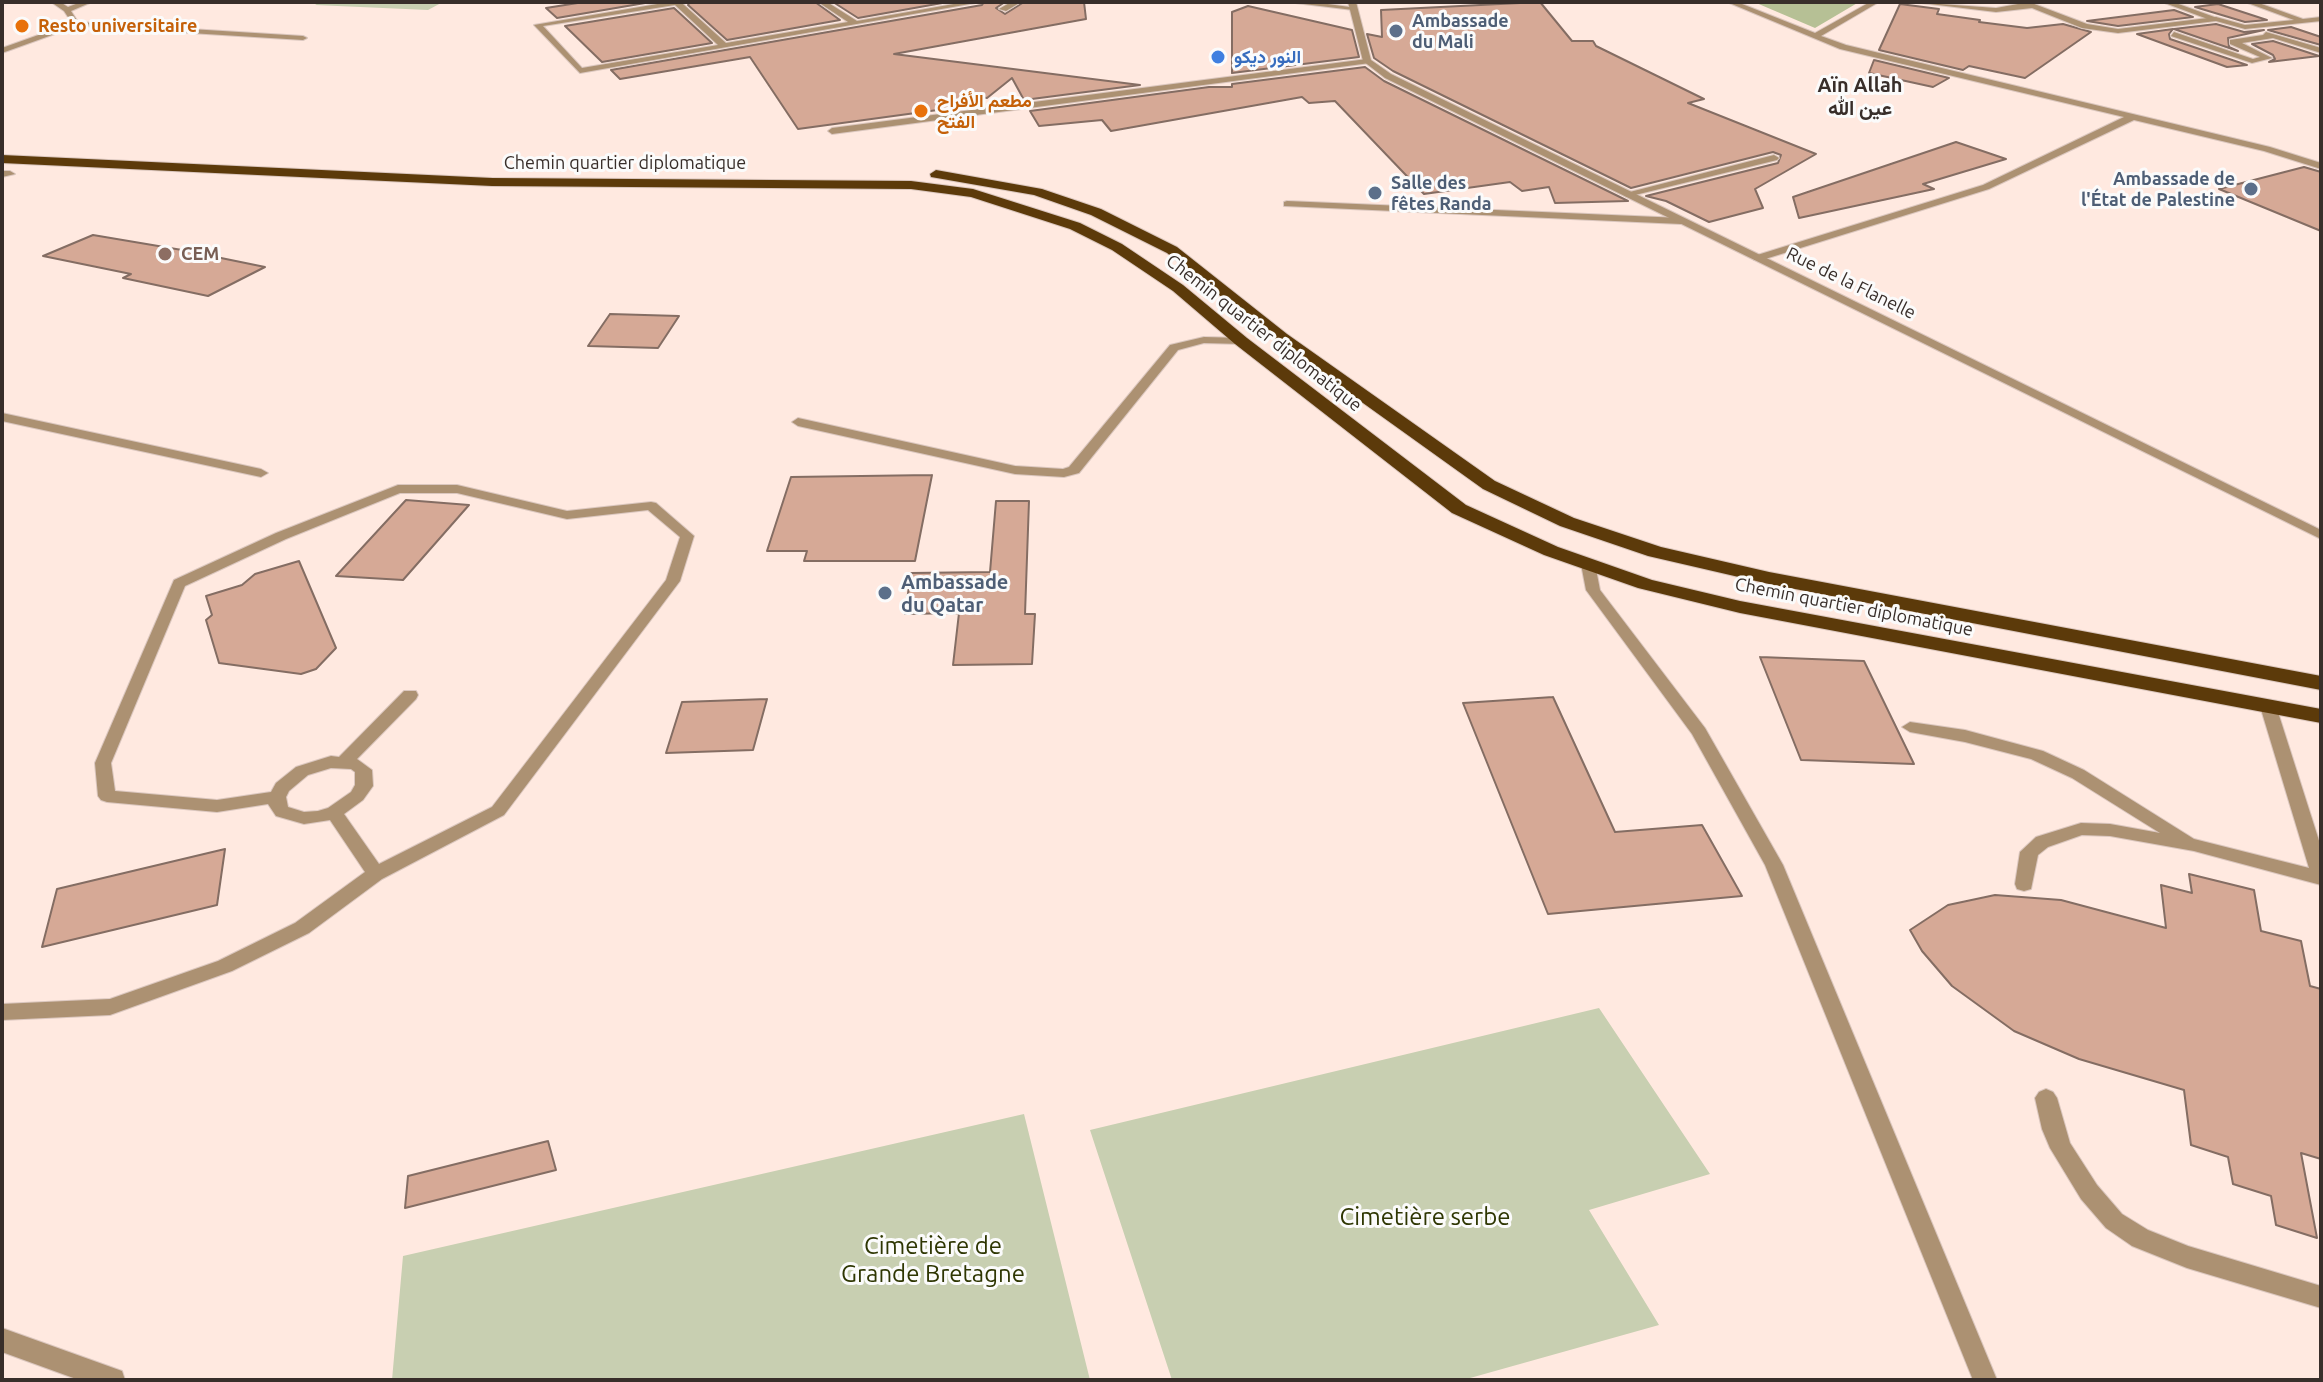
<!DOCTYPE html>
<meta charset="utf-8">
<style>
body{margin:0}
#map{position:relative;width:2323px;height:1382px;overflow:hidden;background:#ffe9e0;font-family:Ubuntu,sans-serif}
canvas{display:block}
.frame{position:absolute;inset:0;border:4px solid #382e2a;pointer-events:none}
</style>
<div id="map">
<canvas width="2323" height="1382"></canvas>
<div class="frame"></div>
</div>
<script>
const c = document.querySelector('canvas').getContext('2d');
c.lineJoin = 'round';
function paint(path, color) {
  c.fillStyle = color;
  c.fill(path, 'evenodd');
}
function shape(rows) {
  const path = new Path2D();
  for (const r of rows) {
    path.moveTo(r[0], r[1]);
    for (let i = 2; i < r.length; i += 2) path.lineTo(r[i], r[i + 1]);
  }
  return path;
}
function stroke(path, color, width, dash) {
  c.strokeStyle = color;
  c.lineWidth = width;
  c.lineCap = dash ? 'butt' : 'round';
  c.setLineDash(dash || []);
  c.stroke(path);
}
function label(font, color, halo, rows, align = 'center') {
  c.font = font + ' Ubuntu,Vazirmatn,sans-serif';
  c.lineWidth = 6;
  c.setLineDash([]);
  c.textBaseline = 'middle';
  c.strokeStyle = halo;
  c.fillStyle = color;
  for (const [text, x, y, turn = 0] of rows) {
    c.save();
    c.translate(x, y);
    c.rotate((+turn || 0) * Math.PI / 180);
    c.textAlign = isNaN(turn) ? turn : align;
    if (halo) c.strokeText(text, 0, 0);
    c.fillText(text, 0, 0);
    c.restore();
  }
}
const green = shape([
 [320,2,443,2,428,10,315,5],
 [1599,1008,1710,1174,1589,1210,1659,1325,1463,1380,1172,1380,1090,1130],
 [1024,1114,1090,1380,392,1380,403,1256]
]);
const forest = shape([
 [1754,2,1859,2,1815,28]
]);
const building = shape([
 [584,2,651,2,557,18,546,8,584,2],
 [690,2,815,2,840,20,727,40,688,5,690,2],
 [833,2,948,2,858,18,833,2],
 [984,2,1005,2,996,8,1005,14,1024,2,1084,2,1086,19,894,54,1140,85,1024,100,1012,78,987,98,979,97,967,106,798,129,750,57,620,79,611,70,982,5,984,2],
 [1540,2,1572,41,1593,41,1596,46,1704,99,1688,103,1816,154,1755,189,1763,208,1709,222,1666,201,1646,196,1778,163,1781,155,1773,152,1631,188,1393,71,1374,58,1367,34,1382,37,1381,10,1540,2],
 [1900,4,1939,9,1937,14,1980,20,1979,22,2027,28,2063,24,2091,32,2025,78,1969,66,1963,70,1879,50,1900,4],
 [2218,4,2267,20,2245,22,2195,7,2218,4],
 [1248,6,1352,30,1359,57,1232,73,1232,12,1248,6],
 [674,8,712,43,602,62,565,26,674,8],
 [2174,10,2193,17,2118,26,2087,21,2174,10],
 [2216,24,2244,32,2264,30,2228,38,2229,47,2238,51,2174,29,2216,24],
 [2291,27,2321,37,2321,45,2268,30,2291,27],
 [2173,29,2169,34,2170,39,2247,65,2227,67,2137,34,2173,29],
 [2273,41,2319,56,2269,62,2275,59,2273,55,2252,44,2273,41],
 [1874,60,1949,78,1933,87,1869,73,1874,60],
 [1365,67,1384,81,1628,201,1555,203,1549,187,1522,191,1510,182,1424,194,1335,101,1309,103,1302,97,1111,131,1102,120,1039,126,1030,111,1209,87,1232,87,1232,84,1365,67],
 [1956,142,2006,159,1923,184,1934,189,1799,218,1793,197,1956,142],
 [2304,167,2321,172,2321,231,2219,189,2304,167],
 [93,235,182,250,265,267,208,296,123,278,131,274,43,256,93,235],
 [610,314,679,316,658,348,588,346,610,314],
 [932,475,915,561,804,561,807,551,767,551,791,477,932,475],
 [406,500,469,505,403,580,336,576,406,500],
 [996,501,1029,501,1025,614,1035,614,1032,664,953,665,959,613,905,614,911,573,990,572,996,501],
 [299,561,336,648,316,669,301,674,219,663,206,620,212,615,206,596,242,585,255,574,299,561],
 [1760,657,1864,661,1914,764,1801,760,1760,657],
 [1553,697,1615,832,1702,825,1742,896,1548,914,1463,703,1553,697],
 [767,699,753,750,666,753,682,702,767,699],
 [225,849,217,905,42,947,57,889,225,849],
 [2189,874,2254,890,2261,931,2301,941,2310,986,2321,989,2321,1159,2301,1153,2317,1238,2276,1225,2271,1196,2233,1184,2228,1157,2191,1145,2184,1090,2079,1059,2014,1031,1952,986,1922,951,1910,930,1948,905,1995,895,2061,900,2166,928,2161,885,2192,893,2189,874],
 [548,1141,556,1170,405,1208,408,1176,548,1141]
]);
const service = shape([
 [51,2,60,2,68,7,81,2,92,2,71,11,78,22,303,36,307,38,303,40,77,26,2,53,2,48,72,23,64,11,51,2],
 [2162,2,2173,2,2220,19,2213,21,2162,2],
 [2,171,10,171,15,174,2,177,2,171],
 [2,413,261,469,268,473,261,477,2,421,2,413],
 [398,485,457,485,567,511,651,502,656,503,694,536,680,581,504,815,382,879,309,933,232,971,110,1015,2,1020,2,1004,110,999,218,961,295,923,365,872,330,820,304,824,276,816,268,804,217,812,107,802,101,800,98,796,95,763,174,580,276,533,398,485],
 [400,493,457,493,567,519,648,510,680,537,666,580,492,807,379,864,344,814,363,800,373,786,372,770,357,759,416,699,418,695,416,691,404,691,339,757,331,756,296,767,276,783,271,792,217,800,115,791,111,763,185,586,286,539,400,493],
 [331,768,351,769,355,772,355,785,351,792,328,808,318,811,304,812,288,807,286,797,289,791,308,775,331,768],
 [1588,560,1595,564,1600,590,1705,728,1783,865,1997,1380,1973,1380,1765,865,1692,734,1586,590,1581,564,1588,560],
 [2268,701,2276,706,2321,847,2321,885,2194,851,2110,836,2082,835,2048,847,2038,855,2031,889,2024,891,2017,889,2015,884,2020,852,2036,837,2081,823,2110,824,2160,833,2072,778,2031,759,1965,742,1910,732,1902,727,1910,722,1965,730,2043,751,2084,770,2194,839,2309,868,2260,706,2268,701],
 [2046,1089,2053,1092,2057,1098,2070,1143,2097,1185,2122,1214,2148,1230,2188,1246,2321,1286,2321,1308,2187,1268,2132,1246,2106,1228,2081,1199,2050,1148,2042,1129,2035,1098,2039,1092,2046,1089],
 [2,1328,122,1371,125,1380,79,1380,2,1352,2,1328]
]);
const minor = shape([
 [669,2,687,2,683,4,726,43,848,22,818,2,827,2,857,21,965,2,981,2,580,73,534,25,669,2],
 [675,5,718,45,582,68,543,26,675,5],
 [1011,2,1021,2,1006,11,999,9,1011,2],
 [1287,2,1313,2,1357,8,1353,10,1287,2],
 [1727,2,1737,2,1815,33,1870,2,1879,2,1821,36,1846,45,2270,147,2321,163,2321,169,2264,151,2134,120,1989,189,1762,260,1754,260,1754,256,1983,185,2124,117,1840,49,1727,2],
 [1913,2,1996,8,2029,2,2087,24,2118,29,2216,17,2245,25,2294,20,2245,2,2256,2,2303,19,2321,17,2321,21,2245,29,2216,21,2118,33,2082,28,2032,8,1996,12,1913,2],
 [2174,32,2253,59,2260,57,2230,44,2230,40,2263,35,2266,32,2321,48,2321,53,2273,38,2242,43,2272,58,2252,63,2171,36,2174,32],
 [1367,59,1370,63,832,134,828,131,832,128,1367,59],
 [1774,155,1779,158,1777,160,1627,197,1622,194,1774,155],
 [1287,201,1681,218,1686,221,1681,224,1284,206,1284,202,1287,201],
 [1204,337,1241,338,1247,341,1241,344,1204,343,1178,350,1079,473,1064,477,1015,474,798,426,792,422,798,418,1015,466,1063,469,1069,467,1170,345,1204,337]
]);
const tertiary = shape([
 [1348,2,1356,2,1371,60,1391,74,2321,530,2321,539,1385,78,1363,61,1348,2]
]);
const trunk = shape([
 [2,155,492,178,911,181,973,189,1080,223,1122,244,1183,285,1247,338,1466,505,1558,547,1652,580,1740,601,2321,709,2321,723,1740,613,1638,588,1544,555,1452,513,1235,344,1173,291,1112,250,1070,229,971,197,911,189,492,186,2,163,2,155],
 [936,170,1042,189,1101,209,1177,247,1287,334,1495,481,1574,518,1661,547,1769,572,2321,676,2321,690,1769,584,1648,556,1560,526,1483,489,1275,340,1167,253,1091,215,1034,195,931,177,930,174,936,170]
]);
const markers = [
 [22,26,8,"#e8710a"],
 [1396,31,8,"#5c6f8a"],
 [1218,57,8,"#3f7fe0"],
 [921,111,8,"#e8710a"],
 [2251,189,8,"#5c6f8a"],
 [1375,193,8,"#5c6f8a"],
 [165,254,8,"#8d6e63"],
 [885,593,8,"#5c6f8a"]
];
const farServicenames = [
 ["Ambassade",1412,21],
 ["du Mali",1412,42],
 ["Ambassade de",2235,179,"right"],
 ["l'État de Palestine",2235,200,"right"],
 ["Salle des",1391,183],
 ["fêtes Randa",1391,204]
];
const farFoodnames = [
 ["Resto universitaire",38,26],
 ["مطعم الأفراح",937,101],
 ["الفتح",937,122]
];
const farShopnames = [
 ["النور ديكو",1234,57]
];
const farStreetnames = [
 ["Chemin quartier diplomatique",625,163],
 ["Rue de la Flanelle",1851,283,26],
 ["Chemin quartier diplomatique",1264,333,38],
 ["Chemin quartier diplomatique",1854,607,11]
];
const farEducationnames = [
 ["CEM",181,254]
];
const farQuarternames = [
 ["Aïn Allah",1860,85],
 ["عين الله",1860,108]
];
const serviceNames = [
 ["Ambassade",901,582],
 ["du Qatar",901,605]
];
const nearParknames = [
 ["Cimetière serbe",1425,1217],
 ["Cimetière de",933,1246],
 ["Grande Bretagne",933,1274]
];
paint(green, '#c8cfb1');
paint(forest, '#b6c095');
paint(building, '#d6a996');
stroke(building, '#846d63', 2);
stroke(service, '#dbc7bf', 2);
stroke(minor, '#dbc7bf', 2);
stroke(tertiary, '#dbc7bf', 2);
stroke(trunk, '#dbc7bf', 2);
paint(service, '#ac9172');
paint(minor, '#ac9172');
paint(tertiary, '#ac9172');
paint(trunk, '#5c3a0a');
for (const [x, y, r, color] of markers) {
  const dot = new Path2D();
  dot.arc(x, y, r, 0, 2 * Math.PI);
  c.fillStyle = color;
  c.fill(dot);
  stroke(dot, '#fbfbfb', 3);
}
label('bold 18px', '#4e5e75', '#fbfbfb', farServicenames, 'left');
label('bold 18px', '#c56008', '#fbfbfb', farFoodnames, 'left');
label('bold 18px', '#366cbe', '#fbfbfb', farShopnames, 'left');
label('18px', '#382e2a', '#fbfbfb', farStreetnames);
label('bold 18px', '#785e54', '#fbfbfb', farEducationnames, 'left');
label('bold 20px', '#382e2a', '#fbfbfb', farQuarternames);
label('bold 20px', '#4e5e75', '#fbfbfb', serviceNames, 'left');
label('24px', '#2e3602', '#fbfbfb', nearParknames);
</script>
